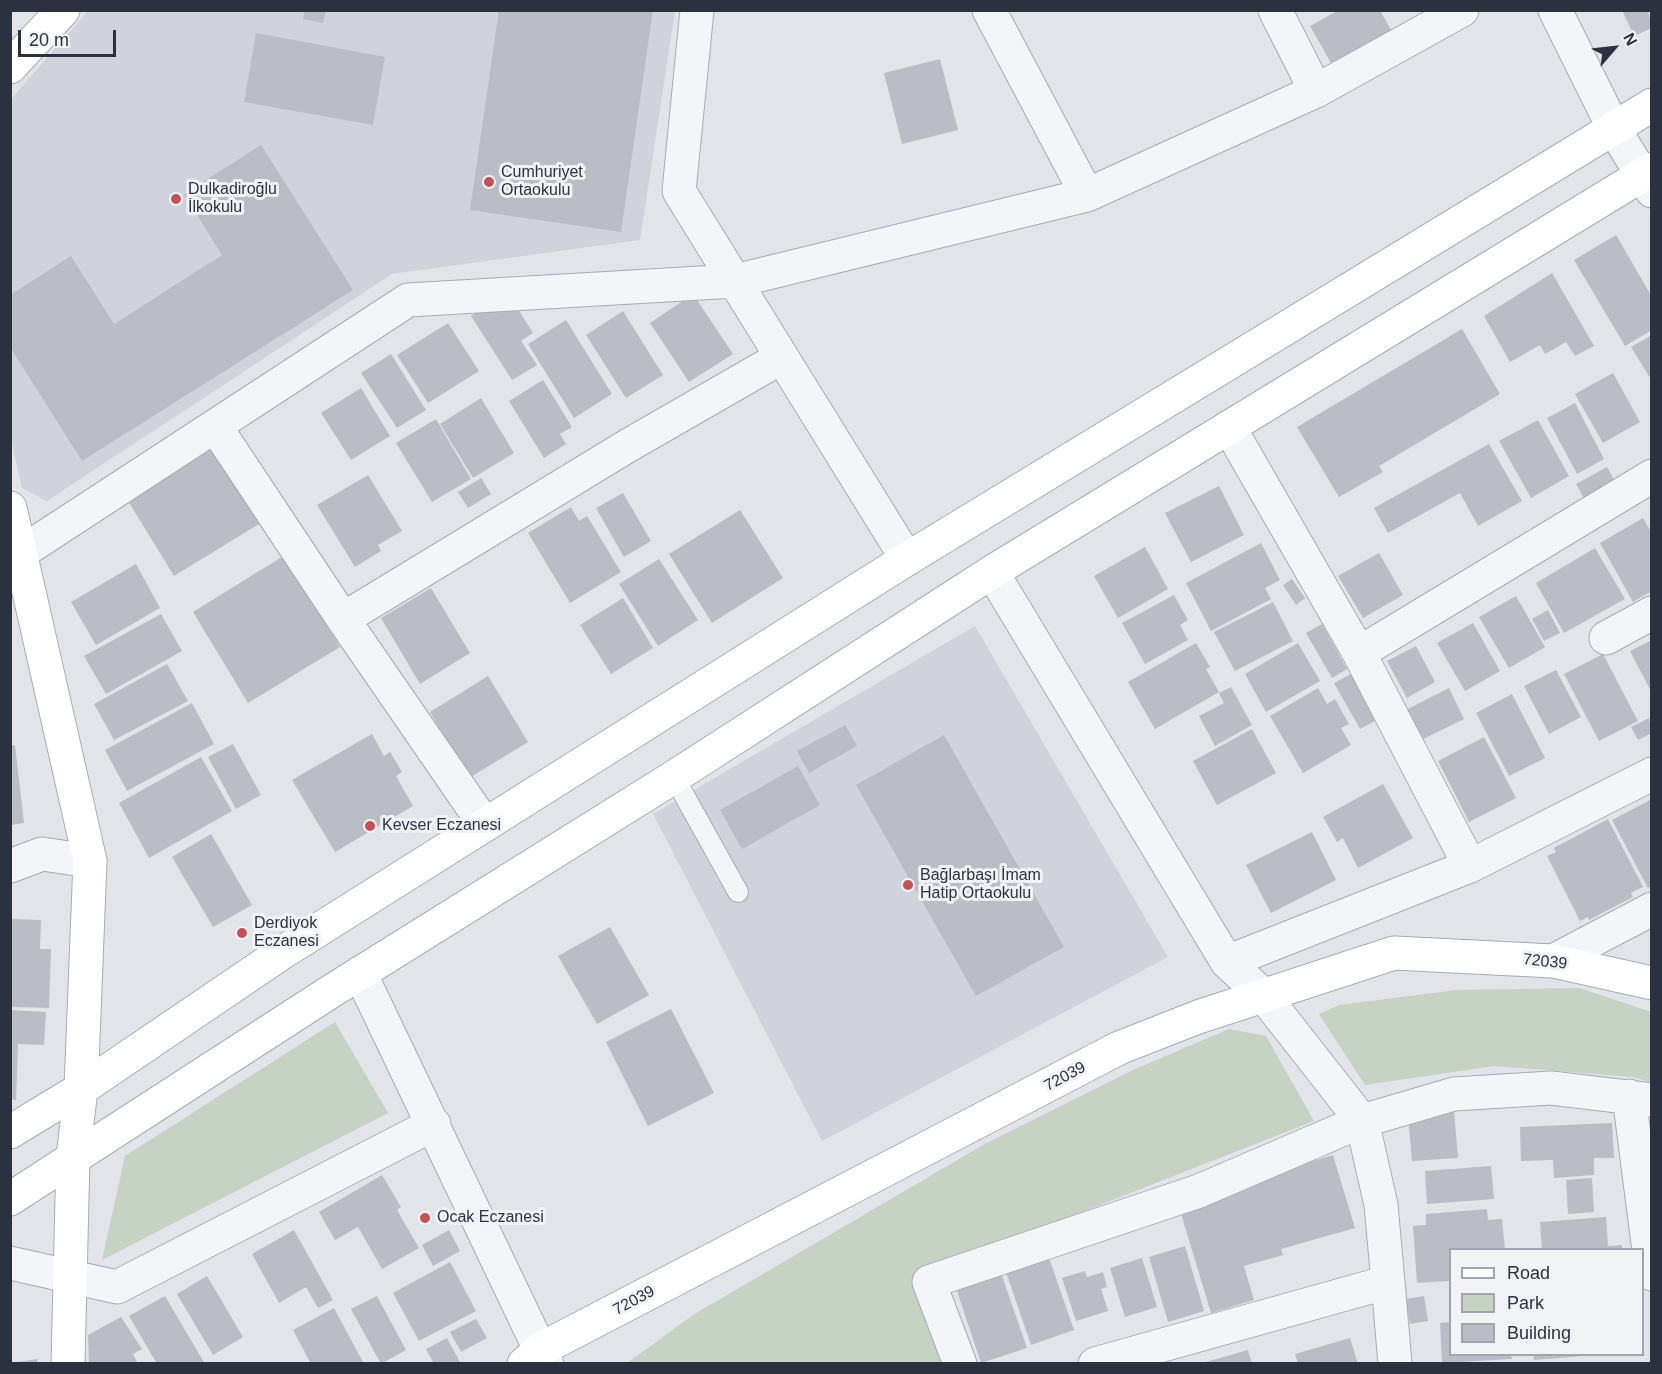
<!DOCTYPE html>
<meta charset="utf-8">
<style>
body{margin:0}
#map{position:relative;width:1662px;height:1374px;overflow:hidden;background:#e2e4e9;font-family:Arial,sans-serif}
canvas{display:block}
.frame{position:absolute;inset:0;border:12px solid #2c3140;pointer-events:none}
.legend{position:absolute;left:1449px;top:1248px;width:195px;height:108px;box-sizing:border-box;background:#f2f3f7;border:2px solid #a3a5ae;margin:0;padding:8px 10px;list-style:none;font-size:18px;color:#2c3140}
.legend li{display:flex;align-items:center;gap:12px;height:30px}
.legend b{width:30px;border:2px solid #a3a5ae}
.north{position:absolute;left:1584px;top:18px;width:60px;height:60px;-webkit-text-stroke:4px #f2f3f7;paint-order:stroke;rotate:62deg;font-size:16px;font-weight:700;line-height:24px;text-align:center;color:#2c3140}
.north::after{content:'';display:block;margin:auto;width:21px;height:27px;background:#2c3140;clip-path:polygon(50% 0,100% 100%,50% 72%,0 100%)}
.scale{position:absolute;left:18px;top:30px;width:98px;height:27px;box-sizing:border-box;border:3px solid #2c3140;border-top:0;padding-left:8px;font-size:18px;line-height:21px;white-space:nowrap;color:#2c3140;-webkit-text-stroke:4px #f2f3f7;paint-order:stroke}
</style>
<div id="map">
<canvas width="1662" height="1374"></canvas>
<div class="frame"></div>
<ul class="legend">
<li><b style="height:8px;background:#fff"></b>Road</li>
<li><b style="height:16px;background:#c6d2c4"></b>Park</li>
<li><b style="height:16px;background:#babdc6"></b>Building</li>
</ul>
<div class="north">N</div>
<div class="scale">20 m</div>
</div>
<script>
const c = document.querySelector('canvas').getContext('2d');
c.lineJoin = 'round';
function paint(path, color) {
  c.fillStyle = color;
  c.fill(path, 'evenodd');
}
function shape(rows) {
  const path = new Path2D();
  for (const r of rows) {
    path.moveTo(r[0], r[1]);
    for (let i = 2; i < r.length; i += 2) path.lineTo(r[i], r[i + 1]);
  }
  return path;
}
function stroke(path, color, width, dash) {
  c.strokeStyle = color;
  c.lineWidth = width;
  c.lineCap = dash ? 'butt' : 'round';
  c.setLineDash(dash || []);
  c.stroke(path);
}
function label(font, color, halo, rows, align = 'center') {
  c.font = font + ' Arial,sans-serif';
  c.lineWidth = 6;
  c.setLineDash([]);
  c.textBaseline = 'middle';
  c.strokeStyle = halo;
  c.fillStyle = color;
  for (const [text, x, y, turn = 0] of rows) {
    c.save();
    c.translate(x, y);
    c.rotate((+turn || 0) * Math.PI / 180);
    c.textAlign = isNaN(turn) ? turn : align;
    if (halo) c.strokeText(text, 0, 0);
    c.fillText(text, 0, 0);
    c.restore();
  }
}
const built = shape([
 [88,11,675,11,640,240,392,274,47,501,22,488,11,440,10,100],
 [975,626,1168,957,822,1141,653,814]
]);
const green = shape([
 [1579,988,1651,1012,1651,1082,1632,1077,1494,1066,1365,1085,1319,1014,1339,1005,1456,990],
 [335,1022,388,1113,102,1260,125,1156],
 [1229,1029,1266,1036,1314,1121,929,1272,947,1363,626,1364,693,1315,983,1145,1133,1070]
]);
const building = shape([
 [305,10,326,10,323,23,303,19],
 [499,10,653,10,621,232,470,210],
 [1339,10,1380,10,1391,30,1331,63,1310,26],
 [1622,10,1648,10,1652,28,1634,36],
 [256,33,385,57,373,125,244,102],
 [940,59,958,130,902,144,884,73],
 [261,145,353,290,82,461,10,347,10,295,71,256,114,324,222,255,184,194],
 [1616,235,1652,297,1652,330,1625,346,1574,260],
 [1552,273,1594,346,1575,356,1566,342,1545,354,1540,345,1510,362,1484,316],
 [693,294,733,354,689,382,650,323],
 [515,304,533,333,521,341,537,365,512,380,471,316,489,305],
 [623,311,663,375,626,398,586,335],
 [566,320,612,394,574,418,528,344],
 [448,323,479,371,428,403,397,355],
 [1462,329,1500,394,1379,466,1383,472,1339,497,1297,427],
 [1652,335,1652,381,1631,347],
 [391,354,426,410,397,428,361,373],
 [1613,373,1640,422,1603,443,1575,394],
 [543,380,572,427,560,434,566,444,544,458,509,401],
 [361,388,390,436,351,460,321,413],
 [481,398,514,453,473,478,440,424],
 [1575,403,1604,459,1577,474,1547,418],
 [436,419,471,479,432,502,396,443],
 [1538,420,1569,476,1531,498,1499,441],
 [210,443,259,524,174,576,125,496],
 [1489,444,1522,501,1478,526,1460,493,1388,533,1374,508],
 [1607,467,1617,485,1586,502,1576,484],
 [368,475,402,531,378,545,381,551,355,567,317,505],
 [481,478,491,494,468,508,458,492],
 [1219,486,1244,535,1191,562,1165,513],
 [623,493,651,541,624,557,596,508],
 [571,507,579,521,587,516,621,572,570,603,528,533],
 [740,510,783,578,712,623,669,554],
 [1643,518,1652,534,1652,591,1633,602,1600,543],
 [1261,543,1280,580,1265,588,1271,599,1211,631,1186,583],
 [1145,547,1168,589,1118,618,1094,576],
 [1595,548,1625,599,1564,633,1536,583],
 [1379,553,1403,595,1363,618,1338,576],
 [285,555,340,647,248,703,193,612],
 [659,559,698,620,658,646,619,584],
 [136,564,160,608,96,645,71,602],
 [1292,579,1305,598,1296,605,1283,585],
 [431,588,470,653,420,684,381,618],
 [1174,595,1188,620,1180,625,1188,640,1145,664,1122,623],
 [1516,596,1545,647,1509,668,1479,617],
 [623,598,653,648,611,674,580,625],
 [1273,602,1293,641,1235,671,1214,632],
 [1548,610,1560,633,1544,641,1532,619],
 [161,614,182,651,106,694,84,656],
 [1473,623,1500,671,1465,691,1437,643],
 [1322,624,1347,669,1332,678,1306,633],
 [1652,640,1652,693,1630,651],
 [1196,643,1210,667,1206,669,1219,692,1155,729,1128,682],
 [1298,643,1320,681,1266,712,1245,674],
 [1416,646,1435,682,1407,698,1387,661],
 [1603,654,1638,721,1599,741,1564,674],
 [167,664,188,701,114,740,94,704],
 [1556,670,1581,717,1549,734,1524,686],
 [1351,674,1377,720,1360,729,1334,683],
 [488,676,528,742,469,778,430,712],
 [1231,687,1252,725,1215,746,1199,716,1224,703,1219,693],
 [1318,688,1327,704,1335,699,1349,724,1341,728,1351,745,1303,773,1270,716],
 [1449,688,1464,719,1417,742,1402,712],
 [1512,694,1545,758,1509,776,1476,713],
 [192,703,214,744,127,791,105,750],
 [1649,718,1652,733,1638,740,1631,727],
 [845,725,857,746,809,773,797,751],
 [1252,729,1276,773,1217,805,1193,761],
 [372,734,384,756,390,752,402,772,396,776,413,806,335,852,292,780],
 [944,735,1064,947,976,996,856,785],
 [1484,737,1516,798,1469,822,1438,761],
 [233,744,261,795,236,809,208,757],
 [15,745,24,823,10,825,10,746],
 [201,757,232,811,149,858,119,803],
 [798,766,820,805,742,849,720,810],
 [1383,784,1413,838,1358,868,1343,838,1337,842,1323,817],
 [1652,799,1652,886,1648,888,1612,820],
 [1608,819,1643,887,1631,893,1633,897,1589,920,1588,917,1580,921,1547,856,1556,852,1554,848],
 [1312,832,1336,880,1271,913,1246,865],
 [211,834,252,905,213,927,172,857],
 [10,919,41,920,40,949,51,949,49,1008,10,1007],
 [610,927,649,995,597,1024,558,956],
 [671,1009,714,1093,648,1126,606,1042],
 [10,1010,46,1012,44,1045,18,1044,16,1100,10,1099],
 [1454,1111,1458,1158,1412,1161,1408,1115],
 [1612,1123,1614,1158,1594,1158,1594,1175,1554,1178,1553,1160,1521,1161,1520,1127],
 [1333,1155,1355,1228,1281,1249,1283,1255,1244,1266,1254,1300,1211,1313,1179,1207,1262,1182,1261,1177],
 [1491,1166,1494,1199,1427,1204,1425,1171],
 [382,1175,401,1207,397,1210,419,1248,382,1269,358,1227,335,1240,319,1212],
 [1592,1178,1594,1212,1568,1214,1566,1180],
 [1487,1209,1488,1220,1502,1219,1505,1250,1450,1250,1450,1281,1417,1283,1413,1226,1426,1225,1426,1214],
 [1606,1217,1608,1246,1622,1245,1622,1250,1542,1250,1540,1222],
 [294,1230,333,1300,318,1308,306,1287,279,1303,252,1254],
 [449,1230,460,1251,433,1266,422,1245],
 [1185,1246,1204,1311,1168,1322,1149,1257],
 [1048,1255,1074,1330,1031,1345,1005,1269],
 [1142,1258,1157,1307,1125,1317,1110,1268],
 [450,1262,476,1311,419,1341,393,1293],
 [1000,1270,1027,1348,981,1363,955,1285],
 [1085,1271,1087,1277,1103,1272,1107,1287,1101,1289,1108,1311,1076,1321,1062,1278],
 [207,1276,243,1337,213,1355,177,1294],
 [165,1296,205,1364,157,1364,129,1316],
 [377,1296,406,1350,381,1364,351,1309],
 [1424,1296,1428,1321,1410,1324,1406,1299],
 [334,1308,364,1364,311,1364,293,1330],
 [121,1317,142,1349,133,1354,138,1364,89,1364,88,1335],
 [476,1319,487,1338,461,1352,450,1332],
 [1450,1322,1450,1354,1511,1354,1512,1359,1442,1363,1440,1323],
 [447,1338,461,1364,434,1364,426,1349],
 [1350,1338,1358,1364,1298,1364,1295,1354],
 [1248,1350,1252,1364,1202,1364,1202,1363],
 [1533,1354,1583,1354,1583,1356,1534,1360],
 [37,1359,38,1364,18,1364,18,1362]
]);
const lane = shape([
 [674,777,738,892]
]);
const street = shape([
 [697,10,679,191,907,559],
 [989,10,1087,195],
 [1275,10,1316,91],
 [1555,10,1614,129,1652,191],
 [215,426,343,619,485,825],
 [1229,427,1359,653,1470,866],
 [22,552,408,300,735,281,1087,195,1316,91,1462,10],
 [992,572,1227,962,1264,996,1362,1121,1381,1205,1388,1282],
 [343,619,629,445,782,357],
 [1606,638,1652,613],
 [1359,653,1652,476],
 [10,866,42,854,90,861],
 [1553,961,1652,909],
 [1227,962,1470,866,1652,774],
 [360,973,547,1364],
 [1629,1096,1652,1274],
 [10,1263,117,1287,434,1124],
 [960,1364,929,1282,1199,1191,1362,1121,1454,1094,1551,1088,1652,1100],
 [1095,1364,1388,1282,1395,1364]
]);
const secondary = shape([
 [10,67,63,10],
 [10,508,90,861,81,1089,73,1157,68,1364],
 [10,1132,81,1089,280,954,907,559,1652,105],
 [10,1199,330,992,674,777,992,572,1652,169],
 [524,1364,541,1349,1119,1048,1198,1017,1394,953,1553,961,1652,983]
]);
const markers = [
 [489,182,6,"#c35257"],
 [176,199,6,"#c35257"],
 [370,826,6,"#c35257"],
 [908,885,6,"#c35257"],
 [242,933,6,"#c35257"],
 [425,1218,6,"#c35257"]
];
const poiNames = [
 ["Cumhuriyet",501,173],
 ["Ortaokulu",501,191],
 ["Dulkadiroğlu",188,190],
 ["İlkokulu",188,208],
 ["Kevser Eczanesi",382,826],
 ["Bağlarbaşı İmam",920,876],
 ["Hatip Ortaokulu",920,894],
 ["Derdiyok",254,924],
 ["Eczanesi",254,942],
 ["Ocak Eczanesi",437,1218]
];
const streetNames = [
 ["72039",1545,962,6],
 ["72039",1065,1077,-28],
 ["72039",634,1301,-28]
];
paint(built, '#d0d3db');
paint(green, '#c6d2c4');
paint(building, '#babdc6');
stroke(lane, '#a8abb3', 22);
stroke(street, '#a8abb3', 35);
stroke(secondary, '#a8abb3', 35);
stroke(lane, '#f4f5f8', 20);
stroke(street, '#f4f5f8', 33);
stroke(secondary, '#fff', 33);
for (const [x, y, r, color] of markers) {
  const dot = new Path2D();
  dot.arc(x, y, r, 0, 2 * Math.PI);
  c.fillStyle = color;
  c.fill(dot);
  stroke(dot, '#f2f3f7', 2);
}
label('16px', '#2c3140', '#f2f3f7', poiNames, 'left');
label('16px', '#2c3140', '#f2f3f7', streetNames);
</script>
